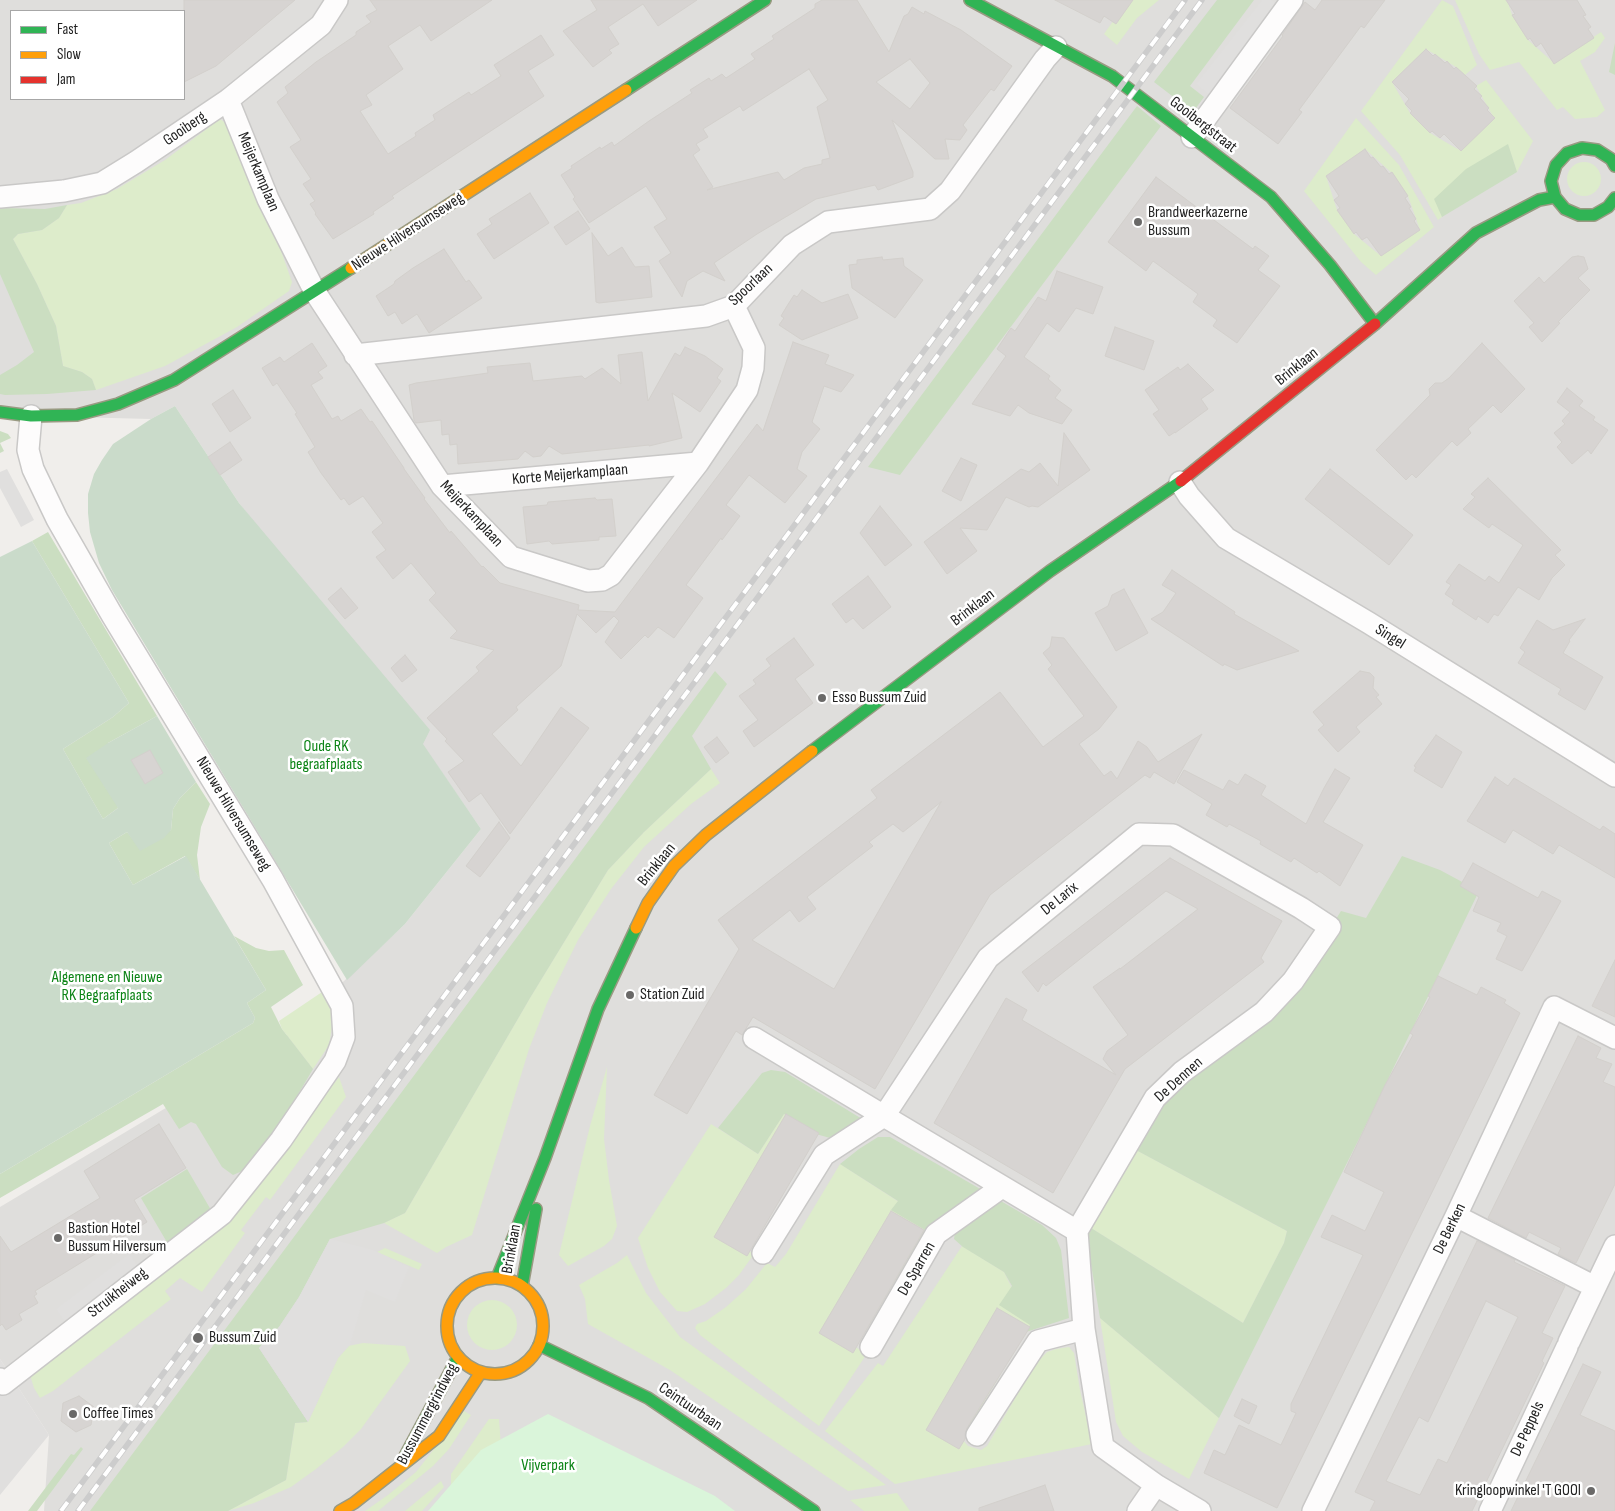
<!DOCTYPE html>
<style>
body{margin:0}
#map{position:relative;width:1615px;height:1511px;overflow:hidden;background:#f0eeeb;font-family:"Sofia Sans Condensed",sans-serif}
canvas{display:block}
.legend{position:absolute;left:10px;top:10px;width:175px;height:90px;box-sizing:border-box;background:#fff;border:1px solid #a7a7a7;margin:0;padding:6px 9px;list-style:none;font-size:15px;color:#222}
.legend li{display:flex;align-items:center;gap:10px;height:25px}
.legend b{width:25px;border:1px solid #a7a7a7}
</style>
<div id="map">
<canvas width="1615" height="1511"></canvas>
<ul class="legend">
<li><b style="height:6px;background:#30b455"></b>Fast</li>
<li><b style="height:6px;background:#ff9f0a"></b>Slow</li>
<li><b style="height:6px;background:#e5322d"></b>Jam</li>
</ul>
</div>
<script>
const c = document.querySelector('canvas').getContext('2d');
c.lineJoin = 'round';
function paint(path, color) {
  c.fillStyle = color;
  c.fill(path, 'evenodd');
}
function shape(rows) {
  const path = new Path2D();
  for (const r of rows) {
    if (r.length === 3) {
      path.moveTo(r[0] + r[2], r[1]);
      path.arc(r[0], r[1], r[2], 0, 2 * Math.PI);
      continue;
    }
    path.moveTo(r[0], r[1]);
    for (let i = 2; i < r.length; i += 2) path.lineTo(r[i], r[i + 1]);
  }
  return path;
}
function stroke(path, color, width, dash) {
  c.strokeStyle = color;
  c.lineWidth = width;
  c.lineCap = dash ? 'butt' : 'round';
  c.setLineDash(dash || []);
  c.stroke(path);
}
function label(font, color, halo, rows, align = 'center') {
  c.font = font + ' "Sofia Sans Condensed",sans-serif';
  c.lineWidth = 5;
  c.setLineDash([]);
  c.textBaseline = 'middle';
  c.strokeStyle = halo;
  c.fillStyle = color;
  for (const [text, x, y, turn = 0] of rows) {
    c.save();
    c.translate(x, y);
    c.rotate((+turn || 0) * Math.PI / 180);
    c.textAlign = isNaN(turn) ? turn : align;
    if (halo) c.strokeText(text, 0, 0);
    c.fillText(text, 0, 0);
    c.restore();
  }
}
const residential = shape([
 [0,0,1615,0,1615,1511,44,1511,49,1435,0,1359,0,1207,283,1038,405,924,481,829,422,744,239,503,175,406,151,419,72,417,0,412],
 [11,11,184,11,184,99,11,99]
]);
const grass = shape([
 [1128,0,1159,0,1137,18,1117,45,1104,34],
 [1442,0,1453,6,1477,65,1465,75,1456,67,1426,49,1392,82,1410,113,1430,133,1461,151,1494,118,1476,86,1486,80,1533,141,1517,172,1508,145,1435,199,1442,217,1438,220,1400,155,1361,111],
 [1455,0,1507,0,1512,15,1528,40,1554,63,1601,32,1605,38,1595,52,1580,61,1605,110,1597,117,1575,119,1563,107,1557,110,1519,62,1490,70,1479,54],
 [1356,118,1399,165,1434,227,1376,275,1361,262,1304,191],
 [1365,149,1392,173,1408,196,1420,230,1381,256,1354,234,1337,210,1326,176],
 [220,119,227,124,281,251,292,282,289,291,237,327,165,366,96,390,92,379,82,372,63,366,56,326,37,284,13,239,18,234,42,230,59,218,67,205,81,203,117,189,165,160],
 [1584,179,17],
 [711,769,720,783,691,804,644,847,611,889,578,940,547,1003,529,1049,472,1235,446,1247,437,1253,384,1223,405,1213,530,998,608,870,644,832],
 [328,988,334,1011,332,1027,329,1045,313,1069,282,1029,279,1021],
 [607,1067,604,1139,609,1180,617,1226,612,1239,604,1246,568,1266,559,1255,590,1126],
 [339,1077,346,1097,270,1200,266,1197,241,1230,245,1233,202,1292,180,1278,165,1291,171,1299,53,1391,40,1398,34,1388,30,1375,233,1214],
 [784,1114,816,1134,744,1248,754,1254,739,1275,726,1288,705,1304,687,1312,677,1311,660,1292,648,1268,638,1238,711,1124,758,1154],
 [1136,1150,1287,1231,1284,1243,1243,1323,1091,1228],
 [840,1164,899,1202,892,1210,925,1230,856,1347,866,1355,819,1426,700,1335,695,1328,697,1324,706,1321,726,1307,746,1289,767,1263,775,1267,786,1254],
 [962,1246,1004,1272,1030,1325,962,1439,968,1446,981,1450,987,1446,1034,1366,1047,1352,1056,1349,1069,1347,1074,1353,1080,1390,1092,1444,895,1484,825,1431,878,1363,883,1366],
 [385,1248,422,1264,419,1270,377,1252],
 [627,1255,646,1293,680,1337,886,1485,848,1491,670,1370,588,1324,585,1299,579,1285,617,1263],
 [492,1325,25],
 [1100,1318,1219,1418,1189,1479,1142,1452,1123,1436,1116,1422],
 [363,1343,405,1346,410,1361,361,1429,343,1447,316,1469,291,1487,254,1503,228,1511,286,1480,295,1423,308,1422,338,1358,348,1346],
 [464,1411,471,1415,449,1449,433,1466,378,1511,365,1511,388,1495,416,1472],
 [489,1419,499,1419,502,1460,432,1511,451,1488,451,1474],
 [441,1481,444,1487,422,1511,405,1511],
 [897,1493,910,1511,864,1511,850,1500]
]);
const forest = shape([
 [1217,0,1254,0,1190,86,1204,97,1193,112,1154,82],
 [1615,43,1615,75,1609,72],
 [1137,106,1161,126,900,475,868,467],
 [1508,144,1517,172,1442,217,1434,199,1466,169],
 [67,205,59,218,42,230,18,234,13,239,37,284,56,326,63,366,82,372,92,379,96,390,47,394,5,395,0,394,0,375,17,365,34,352,0,274,0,208,45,209],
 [0,431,8,434,11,438,0,443,4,451,0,453],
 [48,532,157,716,108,743,118,808,103,819,63,749,113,717,129,703,32,541],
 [715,671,727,684,692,736,711,769,644,832,608,870,530,998,405,1213,384,1223,330,1239,299,1297,279,1327,259,1348,308,1422,295,1423,286,1480,228,1511,90,1511],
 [196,782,210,804,201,827,197,855,200,880,185,856,133,885,109,843,127,832,133,839,171,830,173,809,180,798],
 [1402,856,1440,870,1479,891,1360,1137,1219,1418,1100,1318,1089,1252,1088,1233,1091,1228,1243,1323,1284,1243,1287,1231,1136,1150,1163,1102,1304,971,1341,911,1366,918],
 [234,936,256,948,269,951,284,950,303,985,271,1007,282,1029,313,1069,290,1108,247,1169,233,1175,222,1167,196,1124,191,1122,179,1129,163,1104,0,1198,0,1174,253,1023,255,1018,247,1003,266,990],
 [771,1070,785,1072,867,1122,844,1133,830,1138,816,1134,784,1114,758,1154,718,1128,762,1073],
 [878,1137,890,1137,982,1190,925,1230,891,1210,898,1201,840,1164,859,1149],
 [187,1169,211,1210,168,1244,141,1198],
 [999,1200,1042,1225,1056,1238,1061,1250,1069,1318,1026,1332,1030,1325,999,1305,1012,1286,1004,1272,963,1247,954,1239,955,1232],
 [81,1447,83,1449,37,1511,28,1511,71,1454,74,1455]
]);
const cemetery = shape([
 [175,406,239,503,430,730,423,744,481,829,405,924,347,980,112,590,99,563,90,532,88,513,88,494,94,474,102,460,113,444,151,419],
 [32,541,129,703,113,717,63,749,103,819,118,808,86,758,108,743,157,716,196,782,180,798,173,809,171,830,164,838,140,851,127,832,109,843,133,885,186,856,266,990,247,1003,255,1018,253,1023,0,1174,0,557]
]);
const park = shape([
 [548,1414,715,1496,735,1511,428,1511,481,1450]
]);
const parking = shape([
 [1262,0,1271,0,1279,5,1211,96,1196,84],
 [7,469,34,520,21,527,0,488,0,472],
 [330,1239,373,1250,409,1267,395,1302,366,1290,350,1345,338,1358,308,1422,259,1348,279,1327,299,1297],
 [129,1254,138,1266,64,1321,56,1309],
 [0,1359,49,1435,0,1495]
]);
const building = shape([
 [184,0,295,0,216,66,184,82,184,0],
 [370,0,492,0,431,41,420,25,388,46,403,69,366,95,372,105,360,111,388,154,416,136,415,133,435,120,433,115,469,92,471,95,501,76,494,65,541,35,554,55,528,71,544,96,392,196,394,198,373,212,374,214,333,239,315,214,316,213,310,204,315,201,303,184,311,179,290,147,301,140,277,102,288,93,285,87,316,62,356,35,356,32,371,22,366,16,377,10,370,0],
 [591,0,697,0,658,26,643,4,608,27,619,44,609,50,612,53,593,67,563,31,597,10,591,0],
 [822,0,857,0,889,52,904,16,908,14,912,7,924,14,925,11,961,30,1012,66,994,91,991,89,963,125,967,130,960,140,945,139,949,159,935,159,892,120,913,172,913,177,878,190,875,185,816,199,757,234,714,263,725,281,703,271,687,281,682,297,659,261,671,253,654,227,667,219,646,186,589,223,573,199,575,197,561,175,572,168,571,166,600,147,601,149,612,142,614,146,649,121,692,93,690,90,709,78,711,81,722,74,726,78,755,59,751,54,774,39,772,36,815,8,815,4,822,0],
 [910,59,930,83,910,109,876,82,910,59],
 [809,69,828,100,817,107,830,158,822,160,822,164,804,168,784,180,778,172,707,190,713,187,693,155,700,150,696,144,708,137,703,129,740,106,743,111,809,69],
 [1055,0,1133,0,1116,24,1104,16,1100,23,1055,0],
 [1322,0,1385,0,1364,28,1361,26,1299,110,1302,112,1278,144,1230,108,1283,36,1282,35,1305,2,1315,10,1322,0],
 [1506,0,1577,0,1586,15,1583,16,1591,27,1588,29,1594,38,1554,64,1541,43,1536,47,1530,38,1528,40,1512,15,1515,14,1506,0],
 [1426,49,1433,56,1435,54,1445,63,1447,61,1454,69,1456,67,1477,86,1474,89,1482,96,1480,98,1489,108,1487,110,1495,118,1461,151,1444,134,1440,138,1432,131,1430,133,1410,113,1412,111,1405,104,1409,99,1392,82,1426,49],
 [1365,149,1371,158,1373,157,1381,167,1383,166,1389,174,1392,172,1408,196,1405,198,1411,207,1409,208,1416,219,1414,221,1420,230,1381,256,1367,237,1362,240,1356,232,1354,234,1337,210,1340,208,1334,200,1339,196,1326,176,1365,149],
 [1156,177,1253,249,1255,246,1269,256,1258,270,1280,286,1237,343,1213,326,1217,320,1193,302,1198,294,1153,261,1146,271,1108,242,1156,177],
 [530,193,549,223,494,259,477,234,492,224,489,219,530,193],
 [578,211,590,229,566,245,554,227,578,211],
 [592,233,608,256,622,247,635,267,649,266,652,297,599,303,596,302,592,233],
 [444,249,466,282,469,280,482,298,429,333,417,314,402,324,395,312,388,316,376,296,394,284,395,281,413,268,444,249],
 [1578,256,1584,257,1588,269,1578,278,1590,290,1558,322,1560,323,1542,342,1529,327,1534,323,1514,301,1539,277,1544,283,1572,257,1578,256],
 [882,257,883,260,903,258,904,266,923,280,895,318,852,288,849,265,857,264,857,260,882,257],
 [1057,271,1103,287,1093,314,1076,308,1059,332,1047,323,1024,357,1050,376,1048,379,1061,390,1055,398,1072,410,1062,424,1029,413,1018,405,1010,416,972,404,1006,356,997,349,1011,328,1015,331,1038,297,1046,301,1057,271],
 [802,290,822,303,848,294,858,318,802,340,779,325,784,318,781,316,787,306,794,295,797,297,802,290],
 [1115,327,1154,341,1144,370,1105,356,1115,327],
 [793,342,829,355,825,364,854,375,841,392,824,386,812,422,820,429,802,452,797,469,807,476,785,503,749,475,726,505,740,516,722,540,721,538,686,585,703,598,674,638,658,627,648,638,645,635,621,659,605,642,619,621,614,616,596,633,577,614,561,666,516,707,518,710,492,734,521,766,561,707,589,728,510,834,481,793,469,802,448,772,464,761,445,741,447,739,427,718,479,671,476,667,494,650,450,638,457,631,429,600,436,593,411,563,393,579,387,571,376,557,386,550,372,532,383,523,363,496,349,505,344,498,341,500,321,473,308,452,315,447,295,414,297,413,277,383,273,386,262,368,280,357,284,362,312,343,327,366,318,372,323,378,311,385,332,419,338,416,341,421,361,409,370,422,372,421,404,468,404,469,425,498,424,499,450,533,451,531,482,567,483,566,500,583,579,605,578,610,615,612,757,424,763,431,793,342],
 [1482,343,1525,389,1501,413,1493,405,1468,429,1471,433,1457,446,1452,441,1416,478,1412,474,1406,480,1376,450,1430,395,1429,389,1435,383,1442,383,1449,378,1482,343],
 [685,347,705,356,723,369,717,378,721,381,700,412,672,393,682,438,649,446,649,445,562,454,549,446,541,456,533,457,525,451,518,459,458,464,457,444,450,445,449,434,442,435,441,420,416,423,414,420,409,385,416,383,488,373,487,367,530,363,533,381,582,376,585,379,602,368,621,384,618,355,642,352,648,401,675,353,680,356,685,347],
 [1188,364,1214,390,1201,399,1208,409,1175,433,1175,432,1169,436,1153,414,1159,410,1145,390,1178,367,1180,370,1188,364],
 [1567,388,1583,401,1579,406,1595,417,1593,420,1608,430,1591,454,1588,450,1572,464,1557,447,1562,442,1554,433,1565,424,1562,421,1570,412,1557,402,1567,388],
 [233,390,251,418,230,432,212,404,233,390],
 [1064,433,1090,470,1038,507,1032,506,1029,507,1006,497,987,530,960,528,977,551,947,574,924,542,1021,469,1029,472,1040,463,1058,486,1064,433],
 [230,442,242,460,220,475,208,457,230,442],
 [961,458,977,465,961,501,942,491,961,458],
 [1330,469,1413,535,1389,565,1305,499,1330,469],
 [1488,478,1561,550,1555,555,1565,565,1552,578,1539,600,1518,587,1498,616,1494,614,1488,623,1478,616,1476,620,1452,604,1454,600,1445,594,1451,585,1446,582,1459,564,1485,581,1489,576,1499,583,1523,545,1492,524,1489,528,1463,509,1475,497,1471,494,1488,478],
 [595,498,597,500,612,499,616,536,599,537,599,540,575,542,552,544,549,541,527,544,523,507,547,505,548,502,595,498],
 [880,506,912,545,885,566,860,533,880,506],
 [1172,570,1235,612,1234,614,1299,651,1237,670,1224,664,1223,666,1151,619,1163,612,1176,593,1162,585,1172,570],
 [868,576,891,607,863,629,853,618,846,623,832,604,868,576],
 [341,588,358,608,345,619,328,599,341,588],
 [1124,589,1148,633,1116,651,1095,613,1108,606,1112,595,1124,589],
 [1585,619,1569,640,1570,641,1563,653,1603,677,1585,710,1558,694,1561,689,1518,663,1525,652,1520,648,1537,620,1553,630,1585,619],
 [1052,637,1064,638,1117,707,1099,729,1079,744,1104,776,1111,771,1117,779,1138,741,1147,747,1158,762,1202,734,1174,784,1154,772,1150,778,1145,775,990,895,875,1089,753,1017,742,1035,736,1031,687,1114,654,1095,739,949,718,920,877,798,871,790,1000,692,1043,747,1084,716,1048,669,1052,665,1043,653,1050,647,1052,637],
 [941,802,834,989,752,940,790,910,799,922,816,909,807,897,873,846,869,842,893,824,903,832,941,802],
 [794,638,814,665,795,679,813,703,754,747,743,731,758,720,739,696,756,684,753,680,771,666,766,659,794,638],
 [405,655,417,670,402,682,391,668,405,655],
 [1360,671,1370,673,1374,677,1373,688,1379,695,1376,697,1382,704,1356,727,1360,732,1338,752,1318,730,1324,725,1313,712,1360,671],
 [1436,735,1462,752,1442,788,1414,771,1416,767,1414,766,1436,735],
 [717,737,729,753,716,763,704,747,717,737],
 [150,750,163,773,145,784,131,760,150,750],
 [1335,769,1350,778,1323,822,1363,845,1340,886,1319,871,1317,873,1294,858,1291,862,1260,844,1261,841,1229,824,1227,827,1206,815,1212,804,1177,782,1184,770,1223,790,1229,780,1238,785,1245,774,1266,786,1261,795,1306,824,1324,788,1335,769],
 [1495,777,1508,786,1514,778,1600,830,1603,826,1615,834,1615,878,1559,845,1553,854,1513,830,1505,843,1467,821,1495,777],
 [499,822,510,838,480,877,466,866,499,822],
 [1170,858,1282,921,1261,958,1264,962,1125,1069,1053,1193,934,1123,1006,998,1027,1010,1022,1020,1116,1075,1103,1059,1107,1051,1128,1035,1093,987,1120,968,1120,969,1198,909,1166,891,1046,986,1043,983,1038,992,1022,972,1170,858],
 [1473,863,1538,898,1542,891,1561,901,1522,971,1496,959,1507,936,1497,931,1501,923,1473,911,1479,897,1460,886,1473,863],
 [1615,960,1615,1017,1592,1006,1615,960],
 [1438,976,1477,995,1481,987,1506,1000,1504,1003,1520,1013,1277,1508,1204,1473,1214,1450,1225,1455,1239,1425,1281,1445,1296,1413,1291,1411,1291,1404,1363,1255,1321,1237,1332,1215,1365,1231,1384,1192,1344,1172,1385,1085,1413,1035,1410,1033,1430,997,1428,996,1438,976],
 [1578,1036,1601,1048,1596,1058,1612,1064,1603,1082,1615,1087,1615,1184,1576,1263,1558,1254,1561,1248,1529,1232,1526,1238,1488,1218,1578,1036],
 [786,1114,819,1133,747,1256,714,1237,786,1114],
 [159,1124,186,1168,134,1200,147,1222,35,1291,37,1294,34,1296,38,1303,19,1314,22,1320,6,1330,2,1324,0,1326,0,1236,11,1252,100,1198,84,1171,159,1124],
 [891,1211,924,1230,853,1353,819,1333,891,1211],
 [1477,1241,1515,1260,1514,1262,1565,1286,1542,1333,1553,1338,1542,1361,1544,1363,1472,1511,1370,1511,1375,1501,1355,1492,1477,1241],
 [1486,1301,1518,1317,1447,1463,1438,1459,1420,1495,1386,1481,1419,1417,1428,1422,1486,1301],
 [997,1308,1030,1327,967,1428,965,1434,965,1439,959,1449,926,1430,997,1308],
 [1583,1364,1601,1372,1580,1415,1615,1431,1615,1511,1511,1511,1583,1364],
 [79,1396,94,1407,91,1425,76,1432,61,1421,63,1403,79,1396],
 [1242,1399,1257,1406,1249,1424,1234,1416,1242,1399],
 [1045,1485,1054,1511,979,1511,979,1508,1045,1485]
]);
const street = shape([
 [228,100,268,199,315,292,442,486,511,557,588,581,602,580,611,575,698,463,747,390,753,368,754,348,734,306],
 [1192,137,1292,0],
 [0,197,64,191,102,183,136,162,228,100,321,25,337,0],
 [355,355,706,316,734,306,792,245,828,222,930,209,950,191,1045,59,1056,47],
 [1180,482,1189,496,1226,538,1369,623,1615,776],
 [442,486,698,463],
 [754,1038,884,1116,1077,1231],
 [1456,1216,1595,1287],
 [763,1253,824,1155,884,1116,988,958,1139,834,1173,835,1301,908,1330,927,1293,981,1264,1012,1182,1072,1155,1098,1077,1231,1084,1329,1103,1447,1156,1485,1200,1511],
 [1569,1342,1615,1246],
 [871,1347,936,1234,1002,1187],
 [0,1379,3,1384,222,1214,281,1140,335,1061,344,1037,342,1006,273,880,112,615,57,519,33,469,28,450,31,416],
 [977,1435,1038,1341,1084,1329],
 [1138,1511,1156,1485],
 [1313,1511,1456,1216,1554,1007,1615,1038],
 [1490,1511,1567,1347]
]);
const fast = shape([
 [970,0,1112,76,1271,197,1330,265,1375,324],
 [626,90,765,0],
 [1615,166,1611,159,1597,150,1582,148,1567,153,1556,165,1551,181,1555,197,1565,209,1579,215,1594,215,1608,207,1615,198],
 [1375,324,1476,233,1539,200,1555,197],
 [0,412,31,416,77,415,118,404,174,380,351,268],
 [812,751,1050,571,1181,481],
 [497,1278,545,1158,598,1009,636,928],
 [522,1286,536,1209],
 [539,1345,648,1398,814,1511],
 [404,1458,458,1357]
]);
const slow = shape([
 [351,268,626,90],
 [636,928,648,903,674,866,706,835,812,751],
 [495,1326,48],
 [340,1511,354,1503,439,1436,481,1372]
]);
const jam = shape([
 [1181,481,1375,324]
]);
const rail = shape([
 [61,1511,1185,0],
 [78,1511,1202,0]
]);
const markers = [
 [1138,222,5,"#6a6968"],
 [822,698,5,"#6a6968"],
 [630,995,5,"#6a6968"],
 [58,1238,5,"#6a6968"],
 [198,1338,6,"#6a6968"],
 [73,1414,5,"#6a6968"],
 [1591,1491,5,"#6a6968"]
];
const streetNames = [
 ["Gooibergstraat",1203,125,38],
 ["Gooiberg",185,129,-34],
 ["Meijerkamplaan",258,172,67],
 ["Nieuwe Hilversumseweg",408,232,-33],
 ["Spoorlaan",751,285,-43],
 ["Brinklaan",1297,367,-39],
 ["Korte Meijerkamplaan",570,475,-5],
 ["Meijerkamplaan",471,514,47],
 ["Brinklaan",973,608,-37],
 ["Singel",1390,637,32],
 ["Nieuwe Hilversumseweg",233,814,59],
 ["Brinklaan",657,865,-51],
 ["De Larix",1060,899,-39],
 ["De Dennen",1179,1080,-42],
 ["De Berken",1450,1229,-64],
 ["Brinklaan",512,1249,-80],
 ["De Sparren",917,1269,-60],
 ["Struikheiweg",118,1293,-38],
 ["Ceintuurbaan",690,1407,34],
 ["Bussummergrindweg",428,1414,-62],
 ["De Peppels",1528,1429,-65]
];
const poiNames = [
 ["Brandweerkazerne",1148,213],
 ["Bussum",1148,231],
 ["Esso Bussum Zuid",832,698],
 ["Station Zuid",640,995],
 ["Bastion Hotel",68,1229],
 ["Bussum Hilversum",68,1247],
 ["Bussum Zuid",209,1338],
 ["Coffee Times",83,1414],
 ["Kringloopwinkel 'T GOOI",1581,1491,"right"]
];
const parkNames = [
 ["Oude RK",326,747],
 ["begraafplaats",326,765],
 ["Algemene en Nieuwe",107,978],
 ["RK Begraafplaats",107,996],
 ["Vijverpark",548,1466]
];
paint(residential, '#dfdedc');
paint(grass, '#ddeccb');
paint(forest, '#cbdec1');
paint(cemetery, '#cadbca');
paint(park, '#daf5da');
paint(parking, '#e0dfde');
paint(building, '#d7d4d2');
stroke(building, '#d3d0cc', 1);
stroke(street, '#c9c8c7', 24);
stroke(fast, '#999a82', 14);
stroke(slow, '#999a82', 14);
stroke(jam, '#999a82', 14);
stroke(street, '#fdfcfc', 21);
stroke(fast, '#30b455', 11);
stroke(slow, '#ff9f0a', 11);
stroke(jam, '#e5322d', 11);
stroke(rail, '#ccc', 5.5);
stroke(rail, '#fff', 4, [11]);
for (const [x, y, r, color] of markers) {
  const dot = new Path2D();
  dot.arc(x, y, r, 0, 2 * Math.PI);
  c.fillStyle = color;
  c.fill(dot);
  stroke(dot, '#fff', 2);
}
label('16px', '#222', '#fff', streetNames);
label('16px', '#222', '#fff', poiNames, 'left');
label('16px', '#0c8416', '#fff', parkNames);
</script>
